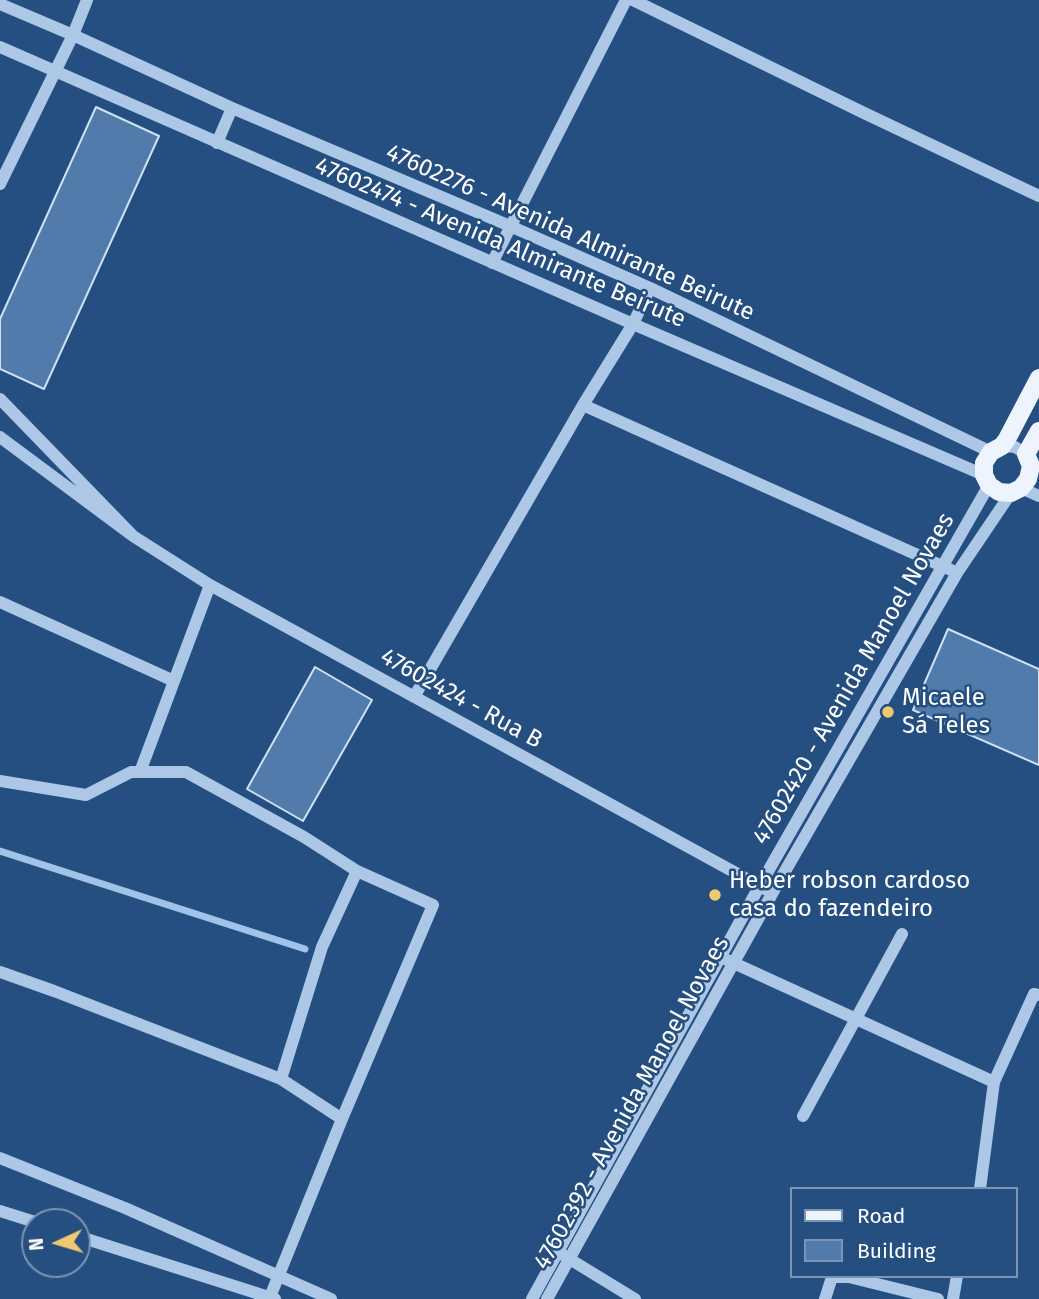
<!DOCTYPE html>
<meta charset="utf-8">
<style>
body{margin:0}
#map{position:relative;width:1039px;height:1299px;overflow:hidden;background:#254f80;font-family:"Fira Sans",sans-serif}
canvas{display:block}
.legend{position:absolute;left:790px;top:1187px;width:228px;height:91px;box-sizing:border-box;background:#254f80;border:2px solid #7c95b3;margin:0;padding:9px 12px;list-style:none;font-size:21px;color:#fff}
.legend li{display:flex;align-items:center;gap:14px;height:35px}
.legend b{width:35px;border:2px solid #7c95b3}
.north{position:absolute;left:21px;top:1208px;width:70px;height:70px;box-sizing:border-box;background:#254f80;border:2px solid #7c95b3;border-radius:50%;rotate:266deg;font-size:19px;font-weight:700;line-height:28px;text-align:center;color:#fff}
.north::after{content:'';display:block;margin:auto;width:24px;height:32px;background:#f0c870;clip-path:polygon(50% 0,100% 100%,50% 72%,0 100%)}
</style>
<div id="map">
<canvas width="1039" height="1299"></canvas>
<ul class="legend">
<li><b style="height:9px;background:#edf4fd"></b>Road</li>
<li><b style="height:19px;background:#517bab"></b>Building</li>
</ul>
<div class="north">N</div>
</div>
<script>
const c = document.querySelector('canvas').getContext('2d');
c.lineJoin = 'round';
function shape(rows) {
  const path = new Path2D();
  for (const r of rows) {
    path.moveTo(r[0], r[1]);
    for (let i = 2; i < r.length; i += 2) path.lineTo(r[i], r[i + 1]);
  }
  return path;
}
function stroke(path, color, width, dash) {
  c.strokeStyle = color;
  c.lineWidth = width;
  c.lineCap = dash ? 'butt' : 'round';
  c.setLineDash(dash || []);
  c.stroke(path);
}
function paint(path, color) {
  c.fillStyle = color;
  c.fill(path, 'evenodd');
}
function label(font, color, halo, rows, align = 'center') {
  c.font = font + ' "Fira Sans",sans-serif';
  c.lineWidth = 5;
  c.setLineDash([]);
  c.textBaseline = 'middle';
  c.strokeStyle = halo;
  c.fillStyle = color;
  for (const [text, x, y, turn = 0] of rows) {
    c.save();
    c.translate(x, y);
    c.rotate((+turn || 0) * Math.PI / 180);
    c.textAlign = isNaN(turn) ? turn : align;
    if (halo) c.strokeText(text, 0, 0);
    c.fillText(text, 0, 0);
    c.restore();
  }
}
const stream = shape([
 [0,851,305,949]
]);
const building = shape([
 [96,107,159,136,44,389,0,369,0,319,96,107],
 [948,629,1039,669,1039,765,913,710,948,629],
 [315,667,372,700,303,821,247,789,315,667]
]);
const minor = shape([
 [633,0,862,112,1039,196],
 [0,4,73,35,232,108,510,226,650,288,991,452,1002,446,1015,447,1026,454,1029,461],
 [0,47,633,324,984,475],
 [217,143,232,108],
 [0,184,73,35,87,0],
 [492,263,626,0],
 [0,399,133,536,0,437],
 [583,405,951,570],
 [1021,488,1039,496],
 [133,536,210,585,767,890],
 [0,602,174,681],
 [414,697,583,405,633,324,650,288],
 [140,772,210,585],
 [0,781,86,795,131,772,186,772,304,837,357,871,433,905,342,1119,270,1297],
 [727,960,994,1082],
 [0,972,54,991,281,1079,342,1119],
 [281,1079,322,947,357,871],
 [803,1116,902,934],
 [0,1158,125,1208,331,1299],
 [980,1189,994,1082,1034,994,1039,995],
 [0,1211,35,1222],
 [77,1236,275,1299],
 [563,1255,635,1299],
 [532,1299,759,887,989,485],
 [547,1299,773,892,957,573,1011,493],
 [825,1299,832,1277,849,1277,938,1299],
 [953,1299,957,1276]
]);
const major = shape([
 [1039,378,1007,439,1002,446,991,452,984,463,984,475,989,485,999,492,1011,493,1021,488,1028,479,1031,466,1026,454,1039,431]
]);
const markers = [
 [888,712,7,"#f0c870"],
 [715,895,7,"#f0c870"]
];
const streetNames = [
 ["47602276 - Avenida Almirante Beirute",570,233,24],
 ["47602474 - Avenida Almirante Beirute",500,243,23],
 ["47602420 - Avenida Manoel Novaes",854,679,-60],
 ["47602424 - Rua B",461,699,29],
 ["47602392 - Avenida Manoel Novaes",632,1103,-61]
];
const poiNames = [
 ["Micaele",902,698],
 ["Sá Teles",902,726],
 ["Heber robson cardoso",729,881],
 ["casa do fazendeiro",729,909]
];
stroke(stream, '#a0c3e7', 7);
paint(building, '#517bab');
stroke(building, '#cfe1f5', 2);
stroke(minor, '#acc8e6', 12);
stroke(major, '#edf4fd', 18);
for (const [x, y, r, color] of markers) {
  const dot = new Path2D();
  dot.arc(x, y, r, 0, 2 * Math.PI);
  c.fillStyle = color;
  c.fill(dot);
  stroke(dot, '#254f80', 2.5);
}
label('24px', '#fff', '#254f80', streetNames);
label('24px', '#fff', '#254f80', poiNames, 'left');
</script>
